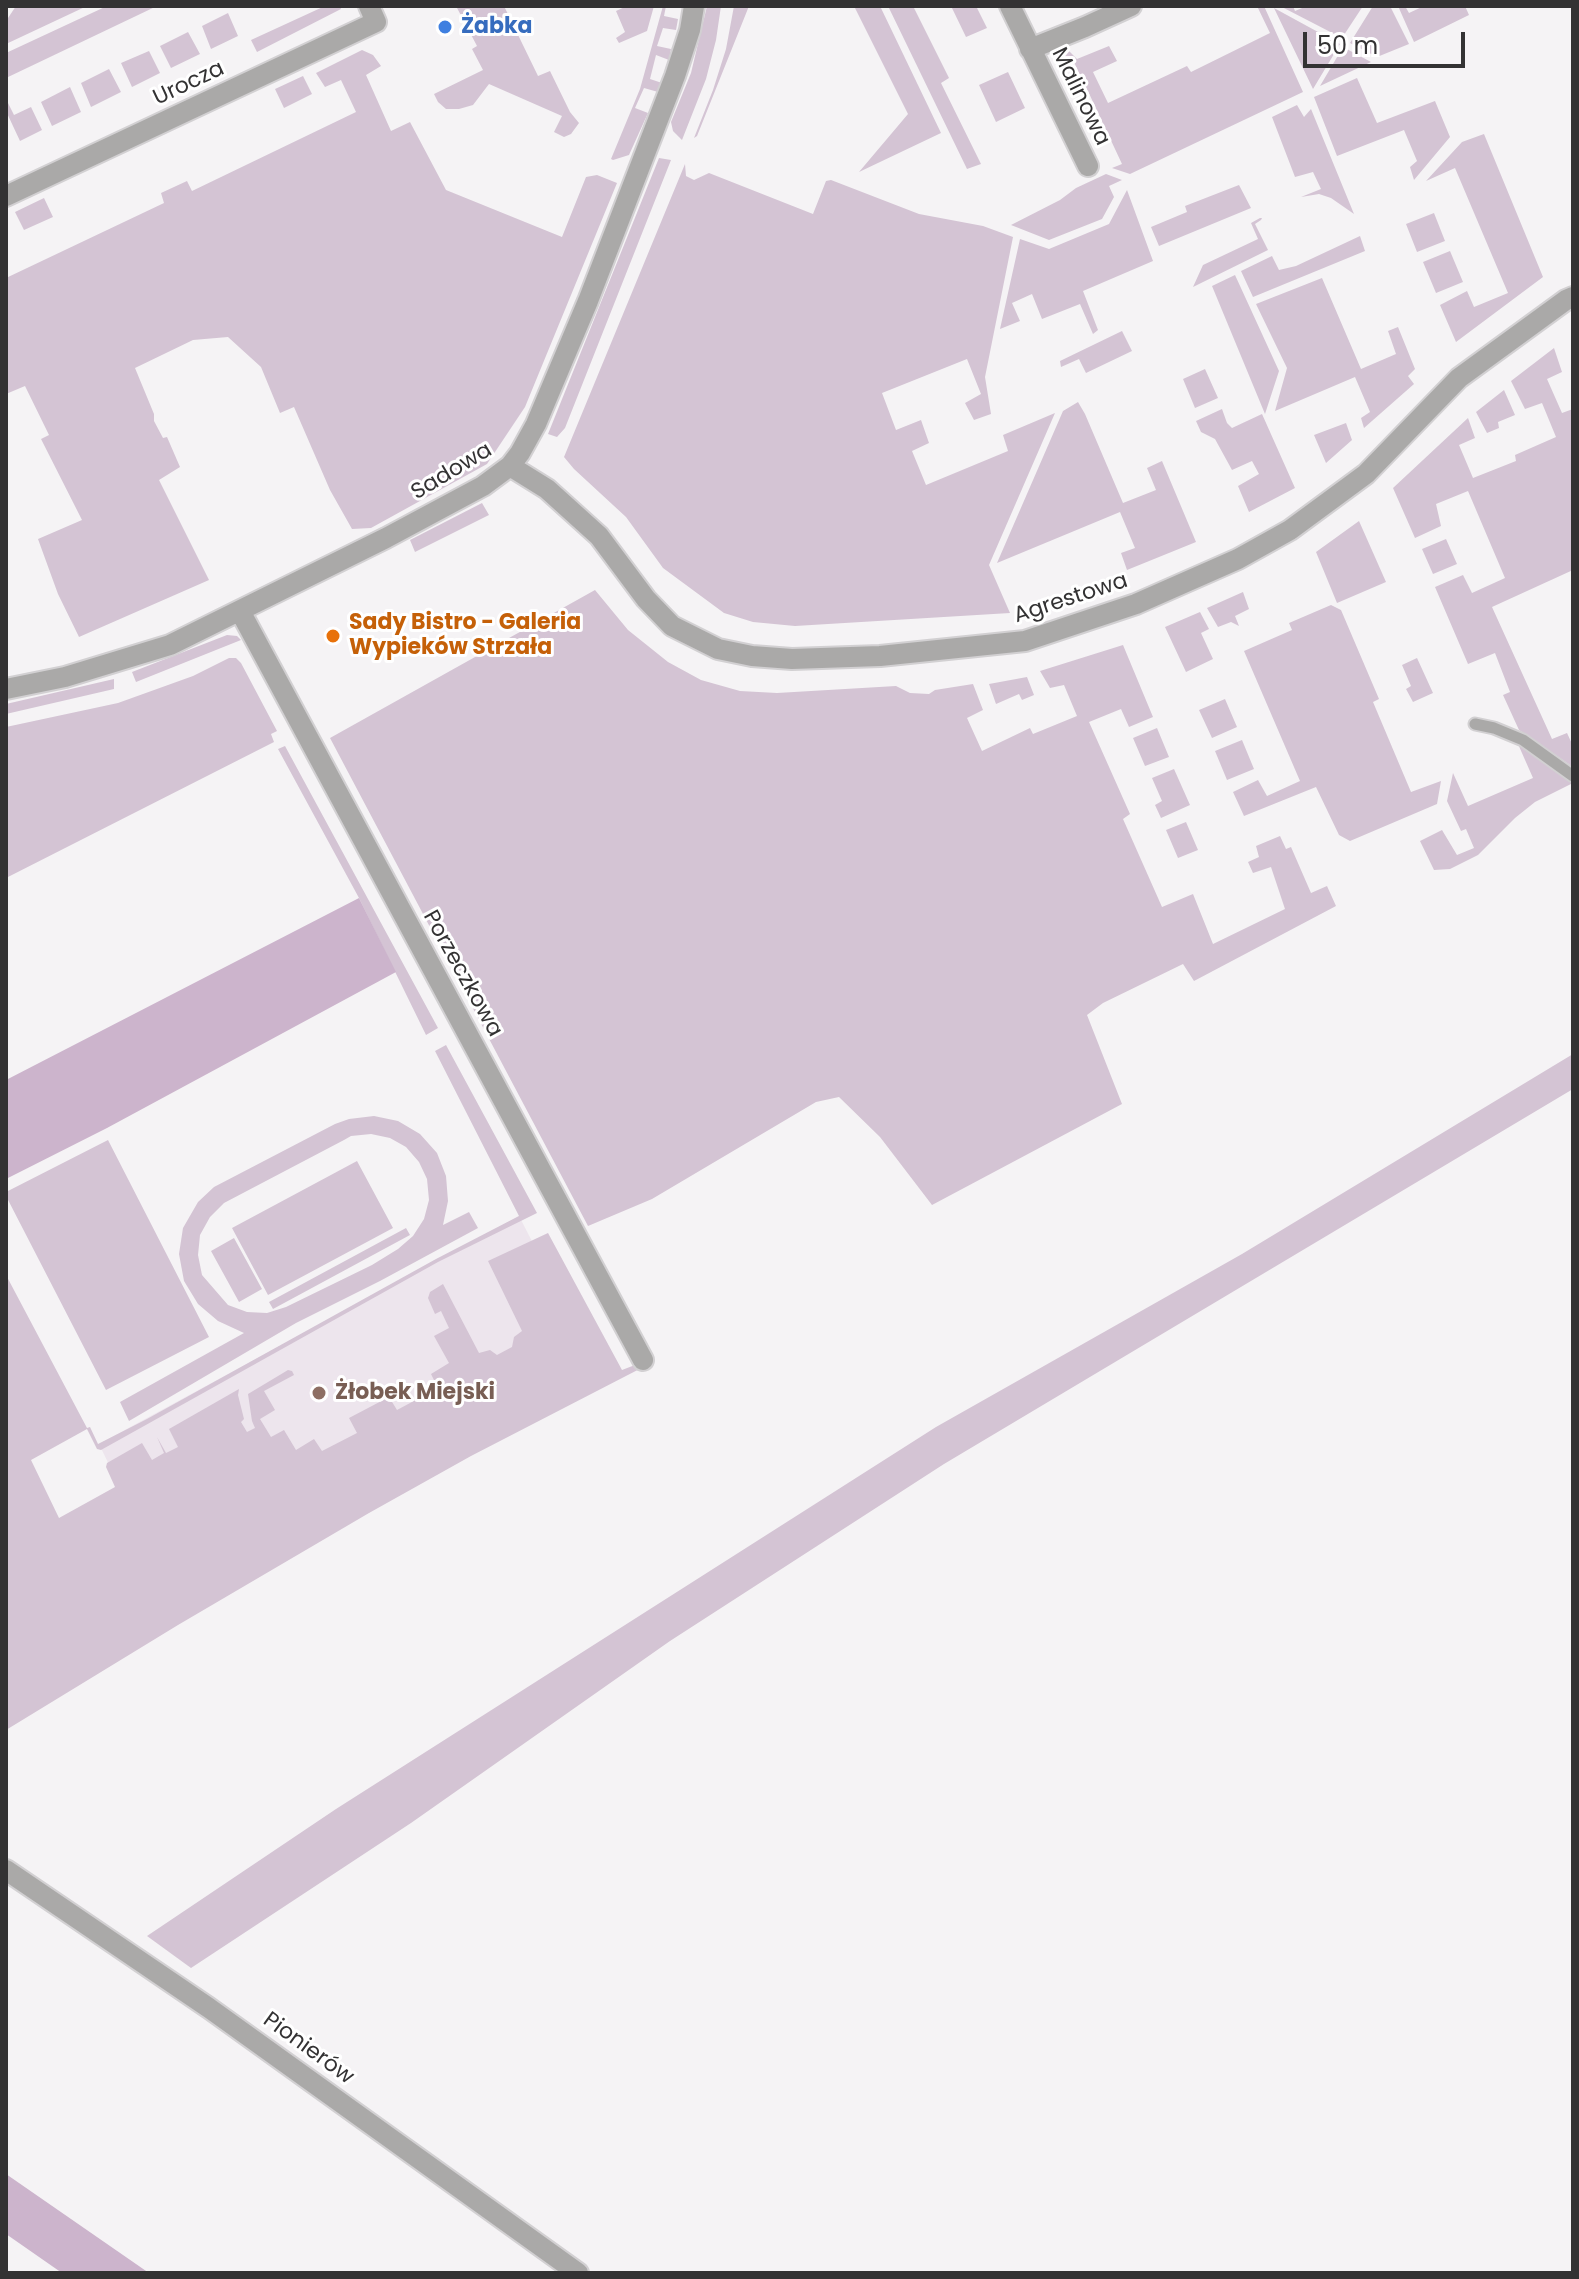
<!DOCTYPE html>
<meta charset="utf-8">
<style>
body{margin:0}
#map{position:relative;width:1579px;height:2279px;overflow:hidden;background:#f5f3f5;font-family:Poppins,sans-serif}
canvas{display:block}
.frame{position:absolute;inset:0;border:8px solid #333233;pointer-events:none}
.scale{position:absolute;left:1303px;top:32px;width:162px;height:36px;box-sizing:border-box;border:4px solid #333233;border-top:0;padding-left:10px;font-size:24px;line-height:28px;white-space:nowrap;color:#333233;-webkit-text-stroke:6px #fff;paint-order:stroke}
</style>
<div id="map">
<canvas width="1579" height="2279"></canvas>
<div class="frame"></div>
<div class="scale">50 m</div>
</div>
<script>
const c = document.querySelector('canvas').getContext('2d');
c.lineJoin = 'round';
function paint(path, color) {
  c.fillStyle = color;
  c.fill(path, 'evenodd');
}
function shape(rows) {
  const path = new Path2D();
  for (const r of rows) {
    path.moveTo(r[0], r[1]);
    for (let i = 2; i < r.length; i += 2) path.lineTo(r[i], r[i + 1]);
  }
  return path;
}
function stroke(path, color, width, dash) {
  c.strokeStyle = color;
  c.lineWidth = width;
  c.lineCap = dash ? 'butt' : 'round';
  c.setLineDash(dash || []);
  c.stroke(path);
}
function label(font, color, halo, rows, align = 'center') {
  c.font = font + ' Poppins,sans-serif';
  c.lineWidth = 6;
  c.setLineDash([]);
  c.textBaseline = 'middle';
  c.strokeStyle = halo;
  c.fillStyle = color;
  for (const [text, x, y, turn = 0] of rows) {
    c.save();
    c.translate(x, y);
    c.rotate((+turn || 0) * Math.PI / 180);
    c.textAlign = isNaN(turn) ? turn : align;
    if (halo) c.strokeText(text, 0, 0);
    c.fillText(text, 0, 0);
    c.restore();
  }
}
const built = shape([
 [519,1216,575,1325,154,1557,99,1444]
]);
const green = shape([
 [16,6,87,6,6,44,6,21],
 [107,6,157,6,6,78,6,53],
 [325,6,340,6,341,9,257,52,251,40],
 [456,6,504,6,538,76,550,71,570,112,579,123,571,134,564,137,554,132,562,116,489,84,473,105,459,109,446,109,438,102,434,94,483,70,472,49,477,46],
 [627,6,654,6,647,31,619,43,616,38,625,32,616,11],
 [663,6,666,6,664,16,678,19,676,30,663,28,657,46,671,49,669,60,656,55,650,79,662,83,658,92,644,88,635,108,648,113,629,155,613,160,611,159,640,89],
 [707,6,721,6,716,40,706,79,682,140,673,131,671,122,691,73],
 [734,6,749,6,697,136,694,138,713,90,726,49],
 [854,6,880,6,941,133,859,172,908,114],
 [888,6,913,6,949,78,941,83,981,164,967,169],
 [951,6,976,6,987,28,966,37],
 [1257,6,1264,6,1303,92,1130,174,1112,168,1122,164,1086,87,1072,95,1066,82,1080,75,1074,62,1057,69,1060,55,1069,51,1077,59,1109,46,1117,61,1093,72,1108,103,1187,66,1191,72,1270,33],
 [1280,6,1293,6,1295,11,1307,6,1363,6,1342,38],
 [1373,6,1390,6,1409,44,1377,57,1350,43],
 [1398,6,1405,6,1409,13,1424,6,1465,6,1469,15,1414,42],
 [1274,8,1340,44,1313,89],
 [228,13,238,36,211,49,202,26],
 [188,32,200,54,171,68,160,46],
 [1343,47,1371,62,1320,86],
 [362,50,373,55,381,66,366,75,391,131,410,122,446,190,562,237,586,177,597,175,617,183,525,407,487,464,371,528,352,529,330,490,294,407,280,413,261,367,228,337,193,340,135,368,154,414,154,421,163,438,167,437,180,467,159,480,209,580,79,637,58,594,38,539,82,520,41,439,49,435,25,386,6,394,6,278,164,203,161,193,187,181,192,191,356,112,341,80,325,87,316,73],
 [149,51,160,73,132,87,121,63],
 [109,69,121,92,91,107,81,83],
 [1008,72,1025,108,996,122,979,85],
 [303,76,312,94,284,108,275,89],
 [1357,78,1377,123,1435,101,1450,137,1414,180,1410,167,1417,161,1404,130,1337,156,1314,97],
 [70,87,81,112,52,126,41,102],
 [6,99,14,115,31,107,42,130,20,141,6,111],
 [1297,105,1304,117,1311,109,1354,214,1331,198,1319,194,1301,197,1321,189,1313,172,1295,177,1272,117],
 [1484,134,1543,277,1456,342,1440,305,1467,291,1474,307,1508,293,1455,168,1426,181,1462,142],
 [659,158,671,160,565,428,557,437,548,434],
 [685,164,686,176,694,180,709,173,813,214,826,181,831,180,919,214,983,226,1013,237,985,377,991,414,974,420,965,403,981,394,967,359,882,393,896,430,921,420,929,443,912,451,926,485,1008,451,1003,435,1055,413,989,565,1010,613,795,626,753,622,724,613,663,568,626,517,574,469,564,457],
 [1106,174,1122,180,1109,186,1114,197,1102,219,1049,240,1011,225,1060,200,1076,188],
 [1239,185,1251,208,1159,246,1151,227,1187,212,1185,206],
 [1127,190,1153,261,1083,291,1098,330,1093,334,1080,304,1042,319,1032,294,1012,303,1020,321,1000,329,1020,239,1049,249,1109,224],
 [44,198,53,217,24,230,15,212],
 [1434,213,1445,241,1417,252,1406,224],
 [1260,218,1262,218,1261,220,1255,224,1268,250,1193,287,1203,265,1258,239,1251,223],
 [1360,236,1365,251,1253,297,1241,271,1272,256,1279,270,1296,266],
 [1450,251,1463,282,1436,293,1423,262],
 [1235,275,1279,371,1265,414,1212,286],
 [1322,278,1361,369,1396,354,1388,331,1398,327,1415,369,1408,376,1414,384,1364,428,1361,418,1370,412,1355,377,1275,411,1287,368,1256,304],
 [1122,331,1132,351,1086,373,1079,359,1061,367,1060,361],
 [1554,348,1562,372,1547,379,1562,413,1573,409,1573,570,1492,607,1552,739,1567,733,1573,746,1573,783,1535,802,1515,818,1478,855,1450,869,1434,870,1420,841,1442,830,1457,855,1474,848,1466,829,1461,831,1447,801,1453,773,1468,806,1533,778,1518,744,1564,776,1570,765,1519,730,1503,695,1510,692,1495,653,1468,664,1435,587,1463,575,1472,593,1505,578,1468,491,1436,504,1441,526,1415,538,1393,488,1468,418,1475,438,1459,445,1473,478,1516,461,1515,455,1556,437,1542,403,1525,409,1511,381],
 [1205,369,1218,398,1195,408,1183,379],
 [1504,390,1515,415,1498,422,1499,428,1487,433,1476,412],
 [1078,402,1085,414,1123,503,1156,490,1147,468,1162,461,1196,542,1127,570,1121,553,1135,548,1120,512,997,563,1063,411],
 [1222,409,1227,423,1232,428,1262,414,1295,488,1249,512,1238,486,1259,474,1252,461,1232,470,1215,439,1201,432,1196,421],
 [1346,423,1352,440,1326,463,1314,435],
 [482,503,489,515,415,552,410,540],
 [1359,521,1386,582,1337,603,1316,552],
 [1446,539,1457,564,1433,574,1422,549],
 [595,590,628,630,668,662,701,680,740,691,777,693,896,686,910,693,929,694,935,690,973,684,983,710,967,718,982,751,1030,728,1033,734,1077,716,1064,685,1050,688,1040,671,1123,645,1153,717,1129,727,1121,709,1089,722,1130,814,1123,819,1162,907,1193,894,1213,944,1285,909,1271,867,1253,873,1248,862,1259,857,1256,846,1280,836,1286,849,1291,847,1311,893,1327,886,1336,906,1194,981,1183,964,1103,1003,1087,1015,1122,1104,932,1205,880,1137,839,1097,816,1102,652,1199,588,1226,330,738],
 [1243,592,1249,609,1235,616,1239,626,1231,622,1218,627,1207,608],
 [1331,605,1341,610,1379,699,1373,702,1411,792,1441,781,1437,804,1350,841,1339,835,1316,787,1244,816,1233,792,1258,780,1267,796,1300,781,1244,651,1292,630,1289,623],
 [1200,612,1209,629,1201,633,1213,659,1186,672,1165,627],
 [227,635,237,636,241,640,136,682,132,672],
 [229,658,236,658,241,663,277,731,271,734,274,742,6,878,6,727,118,703,193,676],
 [1417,658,1433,693,1413,702,1406,689,1411,686,1402,665],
 [1027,677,1034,695,1022,700,1019,694,996,704,989,684],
 [114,679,114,689,6,714,6,704],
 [1225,699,1237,727,1212,738,1199,710],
 [1157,728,1169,757,1145,766,1133,738],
 [1242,740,1254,769,1227,780,1215,751],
 [285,746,438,1028,426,1035,359,898,278,749],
 [1174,769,1190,805,1161,818,1155,805,1162,801,1152,778],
 [1186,822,1198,850,1178,858,1166,830],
 [446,1045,537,1213,438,1262,101,1450,97,1449,87,1429,31,1460,59,1518,115,1487,106,1467,107,1463,142,1443,152,1460,164,1453,157,1437,166,1453,178,1447,169,1429,239,1389,238,1395,244,1419,241,1422,247,1432,255,1428,252,1421,248,1394,288,1370,292,1371,294,1375,264,1391,275,1410,260,1419,271,1437,284,1430,296,1450,314,1439,322,1451,357,1433,349,1418,389,1397,397,1410,438,1388,431,1374,449,1363,434,1336,449,1328,441,1311,435,1314,428,1298,430,1292,443,1284,479,1353,490,1350,497,1355,512,1347,514,1337,522,1331,488,1261,548,1233,622,1370,635,1365,639,1366,653,1358,655,1361,471,1456,369,1513,178,1625,6,1730,6,1275,87,1428,90,1427,98,1444,147,1419,436,1259,519,1216,435,1051],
 [1573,1054,1573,1089,944,1464,670,1641,411,1823,191,1968,147,1936,336,1809,936,1427,1242,1254],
 [374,1116,398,1121,420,1134,437,1153,446,1176,448,1201,443,1225,469,1212,478,1228,380,1281,296,1323,129,1421,120,1402,244,1333,218,1321,198,1304,184,1281,179,1254,183,1228,198,1202,214,1187,335,1124,349,1119],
 [371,1134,390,1138,406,1147,419,1162,427,1179,429,1200,424,1219,413,1236,398,1249,372,1265,286,1307,267,1313,247,1312,228,1305,202,1275,198,1255,200,1235,210,1217,224,1203,344,1140,351,1136],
 [108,1140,209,1337,106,1390,6,1196,6,1192],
 [357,1161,393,1228,268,1295,232,1228],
 [406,1228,410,1235,273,1309,269,1302],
 [234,1238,262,1289,239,1302,211,1251]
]);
const forest = shape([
 [359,898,396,972,107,1128,6,1179,6,1080],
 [6,2174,149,2273,62,2273,6,2234]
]);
const lane = shape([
 [1475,724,1494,728,1523,740,1573,776]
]);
const street = shape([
 [1010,6,1088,166],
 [1030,49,1085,27,1131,6],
 [6,196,376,22,369,6],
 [510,466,547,489,599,536,646,599,672,626,718,649,752,656,792,659,880,656,1025,641,1136,604,1238,559,1290,530,1366,474,1459,378,1566,300,1573,297],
 [240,611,643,1360],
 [6,689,65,677,170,645,386,538,483,486,510,466,520,453,536,424,588,301,675,76,690,30,694,6],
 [6,1870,209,2008,578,2273]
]);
const markers = [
 [445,27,8,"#3f7fe0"],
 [333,636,8,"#e8710a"],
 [319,1393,8,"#8d6e63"]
];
const shopNames = [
 ["Żabka",461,27]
];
const streetNames = [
 ["Urocza",189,84,-25],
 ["Malinowa",1080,97,64],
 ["Sadowa",452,472,-31],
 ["Agrestowa",1071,599,-18],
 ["Porzeczkowa",462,974,61],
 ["Pionierów",308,2049,36]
];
const foodNames = [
 ["Sady Bistro - Galeria",349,623],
 ["Wypieków Strzała",349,648]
];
const educationNames = [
 ["Żłobek Miejski",335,1393]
];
paint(built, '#ede5ed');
paint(green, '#d4c4d4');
paint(forest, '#ccb4cc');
stroke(lane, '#d2d0d2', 15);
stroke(street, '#d2d0d2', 24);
stroke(lane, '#aaa9a8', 11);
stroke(street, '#aaa9a8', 20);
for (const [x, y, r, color] of markers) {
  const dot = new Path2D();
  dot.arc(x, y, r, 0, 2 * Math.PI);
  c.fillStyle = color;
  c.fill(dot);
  stroke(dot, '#fff', 3);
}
label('bold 22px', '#366cbe', '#fff', shopNames, 'left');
label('22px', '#333233', '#fff', streetNames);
label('bold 22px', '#c56008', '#fff', foodNames, 'left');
label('bold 22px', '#785e54', '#fff', educationNames, 'left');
</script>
